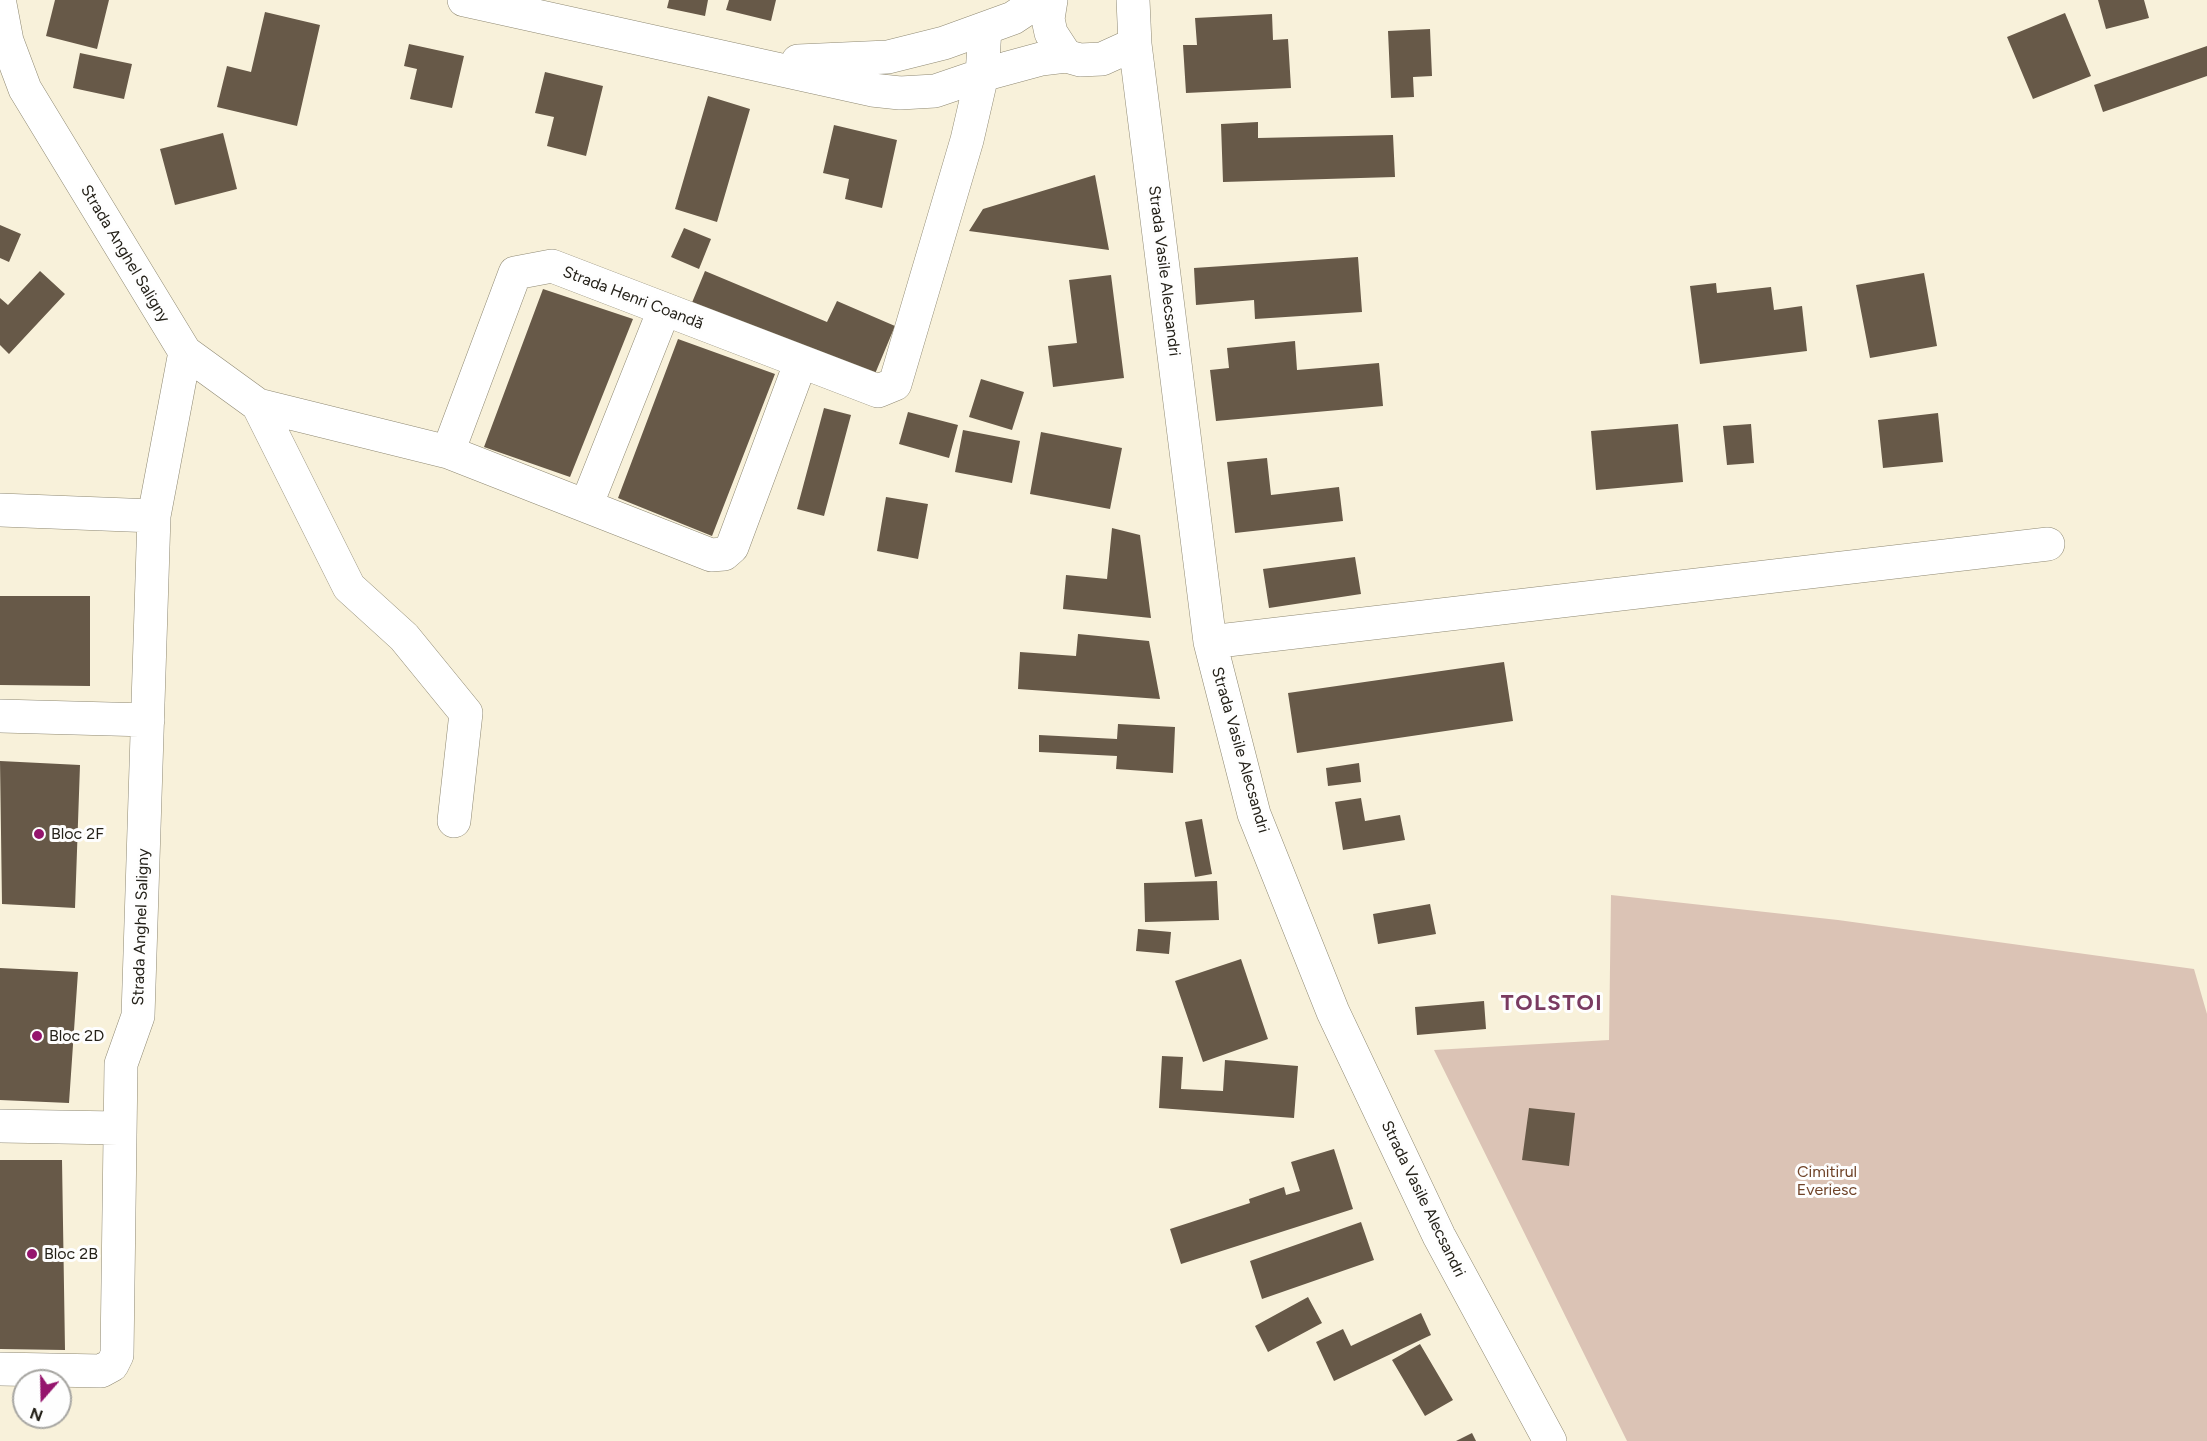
<!DOCTYPE html>
<meta charset="utf-8">
<style>
body{margin:0}
#map{position:relative;width:2207px;height:1441px;overflow:hidden;background:#f8f1da;font-family:Figtree,sans-serif}
canvas{display:block}
.north{position:absolute;left:12px;top:1369px;width:60px;height:60px;box-sizing:border-box;background:#fefefe;border:2px solid #a7a6a2;border-radius:50%;rotate:200deg;font-size:16px;font-weight:700;line-height:24px;text-align:center;color:#242119}
.north::after{content:'';display:block;margin:auto;width:21px;height:27px;background:#95156d;clip-path:polygon(50% 0,100% 100%,50% 72%,0 100%)}
</style>
<div id="map">
<canvas width="2207" height="1441"></canvas>
<div class="north">N</div>
</div>
<script>
const c = document.querySelector('canvas').getContext('2d');
c.lineJoin = 'round';
function paint(path, color) {
  c.fillStyle = color;
  c.fill(path, 'evenodd');
}
function shape(rows) {
  const path = new Path2D();
  for (const r of rows) {
    path.moveTo(r[0], r[1]);
    for (let i = 2; i < r.length; i += 2) path.lineTo(r[i], r[i + 1]);
  }
  return path;
}
function stroke(path, color, width, dash) {
  c.strokeStyle = color;
  c.lineWidth = width;
  c.lineCap = dash ? 'butt' : 'round';
  c.setLineDash(dash || []);
  c.stroke(path);
}
function label(font, color, halo, rows, align = 'center') {
  c.font = font + ' Figtree,sans-serif';
  c.lineWidth = 6;
  c.setLineDash([]);
  c.textBaseline = 'middle';
  c.strokeStyle = halo;
  c.fillStyle = color;
  for (const [text, x, y, turn = 0] of rows) {
    c.save();
    c.translate(x, y);
    c.rotate((+turn || 0) * Math.PI / 180);
    c.textAlign = isNaN(turn) ? turn : align;
    if (halo) c.strokeText(text, 0, 0);
    c.fillText(text, 0, 0);
    c.restore();
  }
}
const green = shape([
 [1611,895,1838,920,2194,969,2207,1014,2207,1441,1627,1441,1434,1050,1609,1040]
]);
const building = shape([
 [55,0,109,0,97,49,46,36],
 [669,0,708,0,705,16,667,8],
 [729,0,776,0,771,21,726,10],
 [2098,0,2144,0,2149,18,2106,29],
 [265,12,320,25,297,126,217,107,227,66,251,72],
 [2065,13,2091,76,2033,99,2007,37],
 [1272,14,1273,40,1288,39,1291,88,1186,93,1183,45,1197,45,1195,18],
 [1430,29,1432,76,1413,77,1414,97,1391,98,1388,31],
 [409,44,464,56,452,108,410,99,417,69,404,66],
 [2207,46,2207,76,2103,112,2094,85],
 [80,53,132,64,124,99,73,88],
 [545,72,603,86,586,156,547,146,554,117,535,113],
 [708,96,750,109,717,222,675,209],
 [1258,122,1258,138,1393,135,1395,177,1223,182,1221,124],
 [834,125,897,140,882,208,845,199,849,179,823,173],
 [223,133,237,189,175,205,160,149],
 [1095,175,1109,250,969,231,983,209],
 [0,225,21,234,9,262,0,258],
 [684,228,711,239,699,269,671,257],
 [1358,257,1362,312,1255,319,1254,300,1196,305,1194,268],
 [40,271,65,294,9,354,0,345,0,298,8,305],
 [705,271,827,322,837,301,895,326,872,381,691,305],
 [1924,273,1937,346,1870,358,1856,285],
 [1111,275,1124,378,1053,387,1048,346,1077,343,1069,280],
 [1716,283,1717,293,1771,287,1774,310,1802,306,1807,351,1700,364,1690,286],
 [543,289,633,319,570,477,484,447],
 [678,339,775,374,712,536,618,498],
 [1295,341,1297,370,1379,363,1383,406,1216,421,1210,370,1229,368,1227,348],
 [981,379,1024,392,1012,430,969,417],
 [824,408,851,415,824,516,797,509],
 [908,412,958,425,949,458,899,444],
 [1938,413,1943,462,1883,468,1878,420],
 [1678,424,1683,482,1596,490,1591,431],
 [1751,424,1754,463,1727,465,1723,426],
 [963,430,1020,441,1012,483,955,472],
 [1041,432,1122,448,1110,509,1030,494],
 [1267,458,1271,495,1339,487,1343,521,1235,533,1227,462],
 [886,497,928,504,918,559,877,551],
 [1112,528,1140,535,1151,618,1063,609,1066,575,1107,579],
 [1355,557,1361,594,1269,608,1263,569],
 [0,596,90,596,90,686,0,685],
 [1078,634,1149,641,1160,699,1018,689,1020,652,1076,656],
 [1504,662,1513,721,1297,753,1288,693],
 [1118,724,1175,727,1173,773,1116,769,1117,756,1039,752,1039,735,1117,739],
 [0,761,80,765,75,908,2,904],
 [1359,763,1361,782,1328,786,1326,768],
 [1361,798,1365,821,1400,815,1405,840,1343,850,1335,802],
 [1202,819,1212,874,1195,877,1185,822],
 [1217,881,1219,920,1145,922,1144,883],
 [1430,904,1436,934,1378,944,1373,914],
 [1138,929,1171,932,1169,954,1136,951],
 [1241,959,1268,1039,1203,1062,1175,981],
 [0,968,78,972,69,1103,0,1100],
 [1484,1001,1486,1029,1417,1035,1415,1007],
 [1162,1056,1183,1057,1181,1089,1223,1091,1225,1060,1298,1066,1294,1118,1159,1108],
 [1529,1108,1575,1113,1569,1166,1522,1160],
 [1334,1149,1353,1209,1181,1264,1170,1229,1250,1203,1249,1199,1284,1187,1286,1195,1300,1191,1291,1162],
 [0,1160,62,1160,65,1350,0,1349],
 [1361,1222,1374,1260,1262,1299,1250,1261],
 [1308,1297,1322,1323,1268,1352,1255,1326],
 [1421,1313,1431,1335,1334,1381,1316,1342,1343,1329,1351,1346],
 [1420,1344,1453,1400,1425,1416,1392,1360],
 [1472,1433,1476,1441,1456,1441]
]);
const minor = shape([
 [464,0,872,90,900,93,935,91,982,75,1041,59,1066,56],
 [1051,0,1048,19,1051,33,1066,56,1080,60,1102,59,1135,44],
 [1133,0,1135,44,1210,642,1254,814,1333,1012,1439,1236,1550,1441],
 [0,4,7,41,25,89,185,352,154,516,138,1016,121,1064,117,1355,112,1365,101,1371,0,1369],
 [798,61,888,57,944,43,1013,18,1040,0],
 [185,352,258,405,448,452,711,555,724,554,732,547,800,364],
 [258,405,349,587,404,637,466,713,454,821],
 [448,452,515,273,552,266,878,391,895,384,967,140,982,75,985,29],
 [586,506,664,310],
 [0,510,154,516],
 [1210,642,2048,544],
 [0,716,148,720],
 [0,1126,118,1128]
]);
const markers = [
 [39,834,6,"#95156d"],
 [37,1036,6,"#95156d"],
 [32,1254,6,"#95156d"]
];
const streetNames = [
 ["Strada Anghel Saligny",125,254,59],
 ["Strada Vasile Alecsandri",1164,271,83],
 ["Strada Henri Coandă",633,298,21],
 ["Strada Vasile Alecsandri",1240,750,74],
 ["Strada Anghel Saligny",141,927,-88],
 ["Strada Vasile Alecsandri",1423,1199,64]
];
const poiNames = [
 ["Bloc 2F",51,834],
 ["Bloc 2D",49,1036],
 ["Bloc 2B",44,1254]
];
const parkNames = [
 ["Cimitirul",1827,1172],
 ["Everiesc",1827,1190]
];
const districtNames = [
 ["TOLSTOI",1552,1004]
];
paint(green, '#dbc3b5');
paint(building, '#675948');
stroke(minor, '#8f8973', 34);
stroke(minor, '#fff', 33);
for (const [x, y, r, color] of markers) {
  const dot = new Path2D();
  dot.arc(x, y, r, 0, 2 * Math.PI);
  c.fillStyle = color;
  c.fill(dot);
  stroke(dot, '#fefefe', 2);
}
label('16px', '#242119', '#fefefe', streetNames);
label('16px', '#242119', '#fefefe', poiNames, 'left');
label('16px', '#6f4328', '#fefefe', parkNames);
c.letterSpacing = '1.5px';
label('bold 22px', '#7a3b61', '#fefefe', districtNames);
c.letterSpacing = '0px';
</script>
